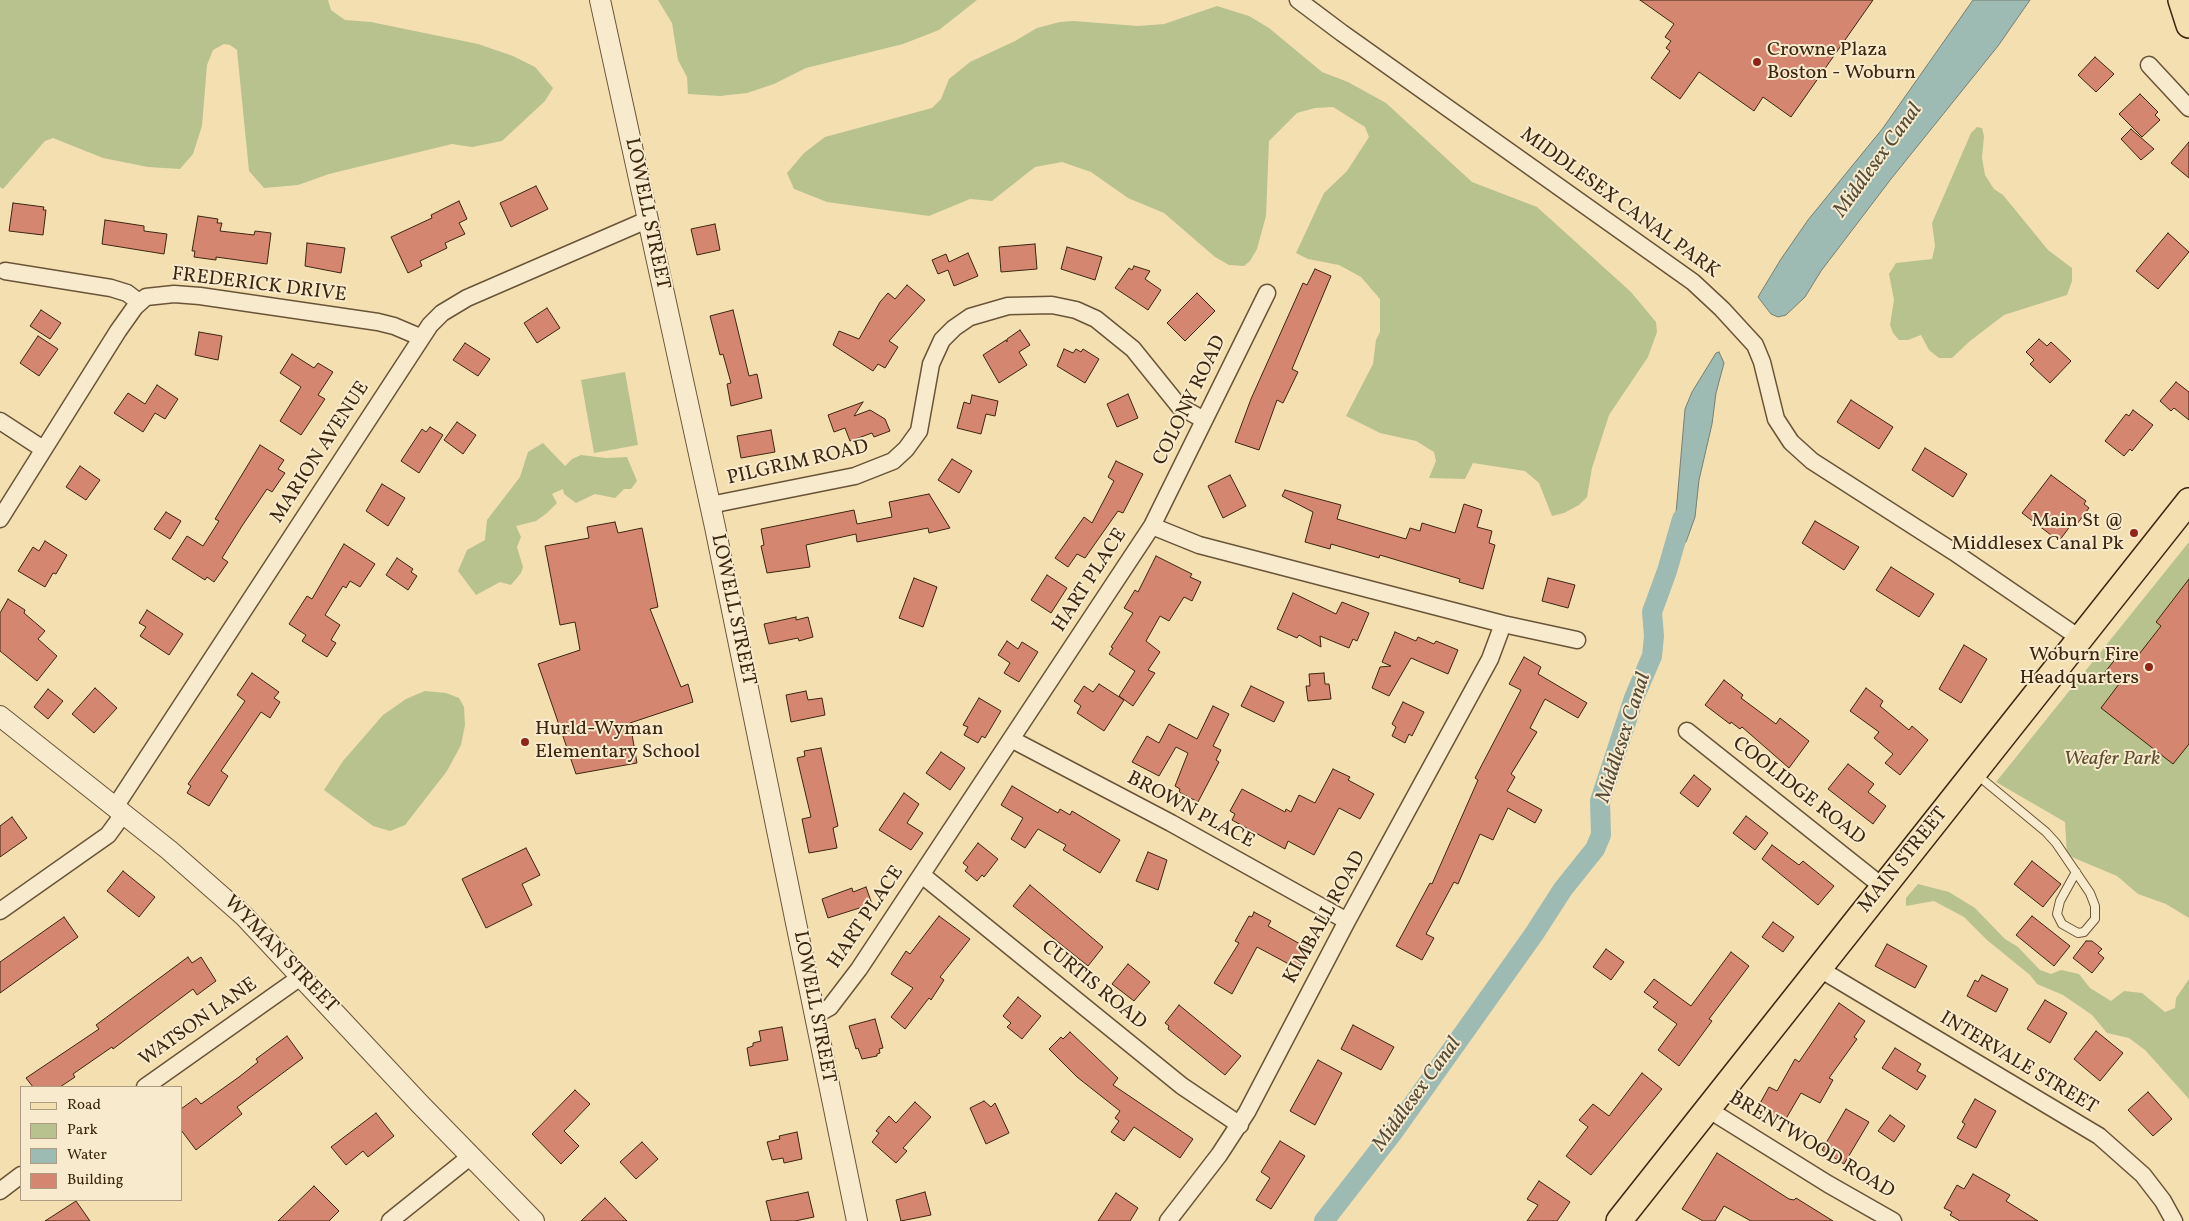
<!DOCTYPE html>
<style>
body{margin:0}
#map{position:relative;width:2189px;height:1221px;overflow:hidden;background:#f4dfb1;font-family:Vollkorn,serif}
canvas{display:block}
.legend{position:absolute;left:20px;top:1086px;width:162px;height:115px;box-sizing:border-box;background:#f8eacc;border:1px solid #ad9c81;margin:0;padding:6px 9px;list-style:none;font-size:15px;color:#3c2610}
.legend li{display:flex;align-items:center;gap:10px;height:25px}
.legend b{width:25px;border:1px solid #ad9c81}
</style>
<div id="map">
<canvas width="2189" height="1221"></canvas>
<ul class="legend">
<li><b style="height:6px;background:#f4dfb1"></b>Road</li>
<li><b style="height:14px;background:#b8c28e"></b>Park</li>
<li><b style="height:14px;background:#9dbbb3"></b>Water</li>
<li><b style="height:14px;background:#d58671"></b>Building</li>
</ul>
</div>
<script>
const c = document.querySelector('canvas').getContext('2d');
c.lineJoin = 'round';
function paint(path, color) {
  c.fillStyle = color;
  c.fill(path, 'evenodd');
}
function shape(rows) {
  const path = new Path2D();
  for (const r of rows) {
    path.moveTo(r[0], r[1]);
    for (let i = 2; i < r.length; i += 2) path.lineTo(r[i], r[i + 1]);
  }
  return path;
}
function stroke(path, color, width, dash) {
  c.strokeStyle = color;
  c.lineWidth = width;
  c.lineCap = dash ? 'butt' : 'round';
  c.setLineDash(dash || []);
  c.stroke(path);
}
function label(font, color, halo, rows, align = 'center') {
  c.font = font + ' Vollkorn,serif';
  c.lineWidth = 4;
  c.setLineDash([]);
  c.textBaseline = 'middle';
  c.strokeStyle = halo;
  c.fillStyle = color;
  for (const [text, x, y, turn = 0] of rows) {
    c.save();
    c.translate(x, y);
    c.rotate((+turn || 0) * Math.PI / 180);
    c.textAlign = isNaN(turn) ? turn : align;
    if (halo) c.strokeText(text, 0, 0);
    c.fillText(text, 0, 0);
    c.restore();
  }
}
const green = shape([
 [0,0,328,0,331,10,345,20,371,22,478,44,513,56,535,67,553,88,545,101,502,141,472,147,452,144,329,174,298,185,264,188,249,171,237,50,230,45,224,44,213,50,207,65,202,126,193,154,180,169,148,167,103,158,53,138,45,141,3,189,0,187],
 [658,0,977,0,939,30,903,44,806,68,774,84,747,93,720,96,688,94,687,77,678,60,672,23],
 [1217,6,1249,16,1269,28,1322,72,1348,82,1386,103,1472,182,1537,207,1631,292,1656,322,1657,332,1648,357,1609,415,1592,468,1587,497,1579,505,1564,513,1552,516,1539,483,1525,471,1473,463,1465,479,1429,478,1436,461,1434,452,1416,441,1380,433,1346,416,1373,364,1376,340,1380,332,1380,299,1361,277,1339,265,1308,259,1296,253,1324,193,1347,171,1369,137,1365,127,1333,107,1315,108,1297,113,1269,141,1266,216,1257,249,1250,261,1244,266,1229,265,1215,257,1164,213,1128,198,1091,172,1062,162,1035,167,992,201,970,199,929,216,827,202,794,189,787,173,804,153,825,137,932,108,941,99,949,79,970,62,1015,41,1037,28,1060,22,1073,21,1138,26,1164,24],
 [1977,127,1982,128,1984,136,1982,158,1985,175,1994,189,2003,195,2048,250,2072,268,2072,281,2067,295,2004,315,1970,341,1952,358,1939,358,1929,350,1921,335,1908,340,1899,340,1893,333,1890,325,1894,300,1889,274,1896,263,1932,259,1935,246,1932,223,1971,133],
 [625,372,638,445,594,453,581,380],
 [543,443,565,466,572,459,581,455,606,458,627,457,637,481,631,489,624,489,615,498,595,494,576,503,564,494,563,489,552,494,557,503,547,513,536,521,516,526,521,537,517,547,523,567,521,573,511,585,500,582,476,595,458,571,467,550,485,540,487,520,520,477,528,452],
 [2189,542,2189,918,2166,904,2138,894,2117,876,2067,855,2065,822,1996,782],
 [425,691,446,693,459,698,464,707,465,725,461,745,447,771,405,825,390,831,373,826,324,790,343,761,383,715,406,699],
 [1918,884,1949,892,1975,908,2005,939,2018,947,2040,970,2051,974,2061,970,2079,974,2090,988,2111,1001,2124,991,2142,993,2165,1012,2175,1008,2176,998,2189,979,2189,1099,2145,1050,2129,1038,2107,1033,2092,1015,2063,995,2037,984,2030,975,1987,940,1964,917,1934,901,1906,906,1906,898]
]);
const water = shape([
 [1973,0,2030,0,1998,46,1891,179,1821,271,1805,297,1786,315,1778,317,1771,314,1758,297,1781,259,1808,220,1883,128,1973,0],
 [1719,352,1724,363,1716,393,1712,424,1699,480,1695,517,1686,542,1682,546,1675,544,1675,525,1685,409,1692,392,1716,353,1719,352]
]);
const canal = shape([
 [1324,1221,1394,1131,1534,934,1563,889,1595,849,1601,835,1600,801,1634,698,1652,656,1654,636,1652,612,1667,571,1682,519]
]);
const building = shape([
 [1640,0,1873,0,1791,117,1763,97,1754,111,1699,72,1680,99,1651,78,1670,51,1666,48,1671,41,1665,37,1674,24,1640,0],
 [2095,57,2114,74,2096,92,2078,75,2095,57],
 [2140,94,2158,112,2155,115,2160,120,2142,137,2119,114,2140,94],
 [2131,129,2154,149,2141,160,2121,139,2131,129],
 [2189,142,2189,178,2171,163,2189,142],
 [536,186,548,209,511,227,500,203,536,186],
 [459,201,467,219,459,223,465,234,445,243,447,248,420,261,422,266,408,273,391,237,432,218,431,215,459,201],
 [13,203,44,207,43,210,46,210,43,235,9,231,13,203],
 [198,216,218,219,217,223,222,223,220,231,254,235,255,231,271,233,267,264,216,257,216,260,194,257,195,251,192,251,198,216],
 [105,220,144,226,144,231,167,234,164,254,102,244,105,220],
 [715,224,720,250,697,255,691,229,715,224],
 [2168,233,2189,252,2158,289,2136,271,2168,233],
 [307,243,345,248,341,273,305,266,307,243],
 [1035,244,1037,269,1001,272,999,247,1035,244],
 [1067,247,1102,257,1095,280,1061,269,1067,247],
 [968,253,978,276,954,286,948,270,938,274,932,260,946,254,949,262,968,253],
 [1134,266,1150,271,1145,279,1161,290,1148,310,1115,288,1129,268,1132,270,1134,266],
 [1315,269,1331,276,1292,369,1298,372,1283,403,1277,400,1259,450,1235,442,1251,399,1303,283,1307,285,1315,269],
 [907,285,925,300,889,341,898,347,885,368,878,364,873,371,833,345,839,331,859,339,880,302,888,293,895,299,907,285],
 [1197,293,1215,311,1185,341,1167,323,1197,293],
 [547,308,560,328,537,343,524,323,547,308],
 [41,310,61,323,50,339,30,326,41,310],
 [733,310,749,376,757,374,762,398,731,406,727,384,731,383,723,354,720,355,710,316,733,310],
 [1020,330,1030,345,1019,352,1027,365,999,383,983,355,1006,340,1007,342,1007,339,1020,330],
 [199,332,222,336,218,360,195,355,199,332],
 [38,336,58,349,39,376,20,363,38,336],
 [2039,339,2047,346,2051,342,2071,361,2050,383,2030,364,2034,360,2026,352,2039,339],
 [465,343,490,359,478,376,453,360,465,343],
 [1064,349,1073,353,1076,349,1081,352,1083,349,1099,359,1085,383,1057,366,1064,349],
 [292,354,314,368,318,363,333,372,318,395,325,399,301,435,280,421,301,387,280,373,292,354],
 [2176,382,2189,392,2189,420,2174,408,2171,411,2160,401,2176,382],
 [157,385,178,399,165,419,155,413,143,432,114,413,128,393,145,404,157,385],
 [1128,394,1138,418,1117,427,1107,404,1128,394],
 [972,395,998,401,995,416,986,414,981,434,957,428,964,402,970,404,972,395],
 [1851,400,1893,427,1879,449,1837,422,1851,400],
 [863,402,854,416,870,410,885,419,890,431,874,437,872,433,850,441,845,428,834,432,828,415,863,402],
 [2133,410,2153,425,2132,451,2130,449,2124,456,2105,441,2126,414,2129,416,2133,410],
 [457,422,476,435,463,454,444,440,457,422],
 [430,427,443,435,419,473,401,461,422,429,426,432,430,427],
 [771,430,775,452,741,458,737,436,771,430],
 [260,445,284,460,278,469,285,473,272,492,267,489,242,526,222,558,228,562,214,582,207,577,205,580,172,559,187,536,203,546,219,521,215,519,260,445],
 [1925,448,1967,474,1953,497,1912,470,1925,448],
 [952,459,972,471,959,493,938,480,952,459],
 [1116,461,1143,474,1123,513,1118,511,1085,558,1077,554,1068,567,1055,558,1084,517,1092,523,1114,481,1108,477,1116,461],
 [80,466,100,480,86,500,66,487,80,466],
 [1230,475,1246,506,1223,518,1208,486,1230,475],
 [2051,475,2086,501,2084,504,2089,508,2074,528,2071,525,2059,541,2022,513,2051,475],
 [382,484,405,498,388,526,366,511,382,484],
 [1285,490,1341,505,1337,519,1406,539,1410,528,1420,531,1422,523,1455,533,1464,504,1482,510,1477,527,1492,531,1489,543,1495,545,1483,589,1459,582,1460,579,1380,555,1379,558,1331,544,1330,549,1305,542,1313,512,1282,496,1285,490],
 [929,494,950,528,929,533,928,528,857,542,856,534,806,545,810,567,767,573,761,546,764,545,761,529,854,510,857,524,892,517,889,502,929,494],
 [166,512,181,521,170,539,154,529,166,512],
 [1815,521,1859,547,1844,570,1802,543,1815,521],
 [615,522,618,533,642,528,658,607,650,609,681,687,688,684,693,702,630,723,637,763,576,774,538,664,580,650,575,622,560,625,545,546,589,538,587,527,615,522],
 [45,541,67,555,56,574,53,573,45,587,18,571,33,547,39,551,45,541],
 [344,544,375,564,360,587,350,581,346,588,343,586,325,615,340,625,331,640,336,643,327,657,302,641,306,635,289,624,307,596,312,599,344,544],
 [1156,556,1192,574,1190,577,1201,582,1192,601,1184,597,1169,621,1160,616,1146,641,1160,652,1148,670,1155,673,1133,706,1119,696,1135,671,1109,654,1113,648,1111,647,1133,613,1124,608,1135,590,1138,592,1156,556],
 [397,558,413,569,411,572,417,576,408,590,386,575,397,558],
 [1891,567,1934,594,1919,617,1876,590,1891,567],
 [1047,575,1067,588,1051,613,1031,600,1047,575],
 [914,578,937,587,923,627,899,618,914,578],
 [1548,578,1575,585,1568,608,1542,601,1548,578],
 [2189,579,2189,744,2173,764,2101,708,2119,684,2105,672,2121,652,2133,662,2161,626,2156,622,2189,579],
 [1293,593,1336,614,1342,602,1369,613,1357,641,1353,639,1349,648,1320,636,1321,647,1299,635,1297,638,1277,629,1293,593],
 [8,599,25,610,24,613,45,631,38,639,57,656,37,681,0,651,0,613,8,599],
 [147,610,183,634,169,655,140,636,146,627,139,623,147,610],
 [796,617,796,620,808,617,813,637,799,641,798,638,769,644,764,624,796,617],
 [1395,632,1416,641,1418,637,1434,644,1436,641,1458,650,1448,674,1411,658,1389,696,1372,688,1380,667,1391,666,1382,662,1395,632],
 [1007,641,1018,649,1022,642,1038,652,1019,682,1004,673,1010,663,998,655,1007,641],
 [1964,645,1987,659,1961,703,1939,689,1964,645],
 [1524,657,1541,667,1538,674,1587,703,1578,718,1545,699,1530,728,1537,732,1511,774,1515,777,1507,791,1542,810,1535,823,1508,808,1493,840,1480,834,1458,884,1454,882,1426,934,1434,938,1422,960,1396,946,1430,883,1432,884,1478,780,1475,778,1521,690,1509,684,1524,657],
 [252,673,279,692,274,698,280,702,270,718,261,712,221,771,228,776,209,806,187,793,191,786,188,784,245,701,237,695,252,673],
 [1324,673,1325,684,1329,684,1331,699,1308,701,1306,686,1310,686,1309,674,1324,673],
 [1724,680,1743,695,1741,698,1776,724,1780,718,1809,741,1789,768,1742,727,1740,729,1731,722,1730,724,1705,705,1724,680],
 [1099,684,1124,700,1104,731,1077,713,1081,706,1074,701,1084,686,1093,692,1099,684],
 [1251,686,1284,702,1274,722,1241,706,1251,686],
 [95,688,117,708,94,733,72,714,95,688],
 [1866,688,1883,701,1880,706,1909,730,1912,726,1928,740,1900,775,1885,763,1893,754,1874,738,1879,732,1850,711,1866,688],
 [48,689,63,701,48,719,34,707,48,689],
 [806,691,808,700,822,698,825,715,791,722,786,695,806,691],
 [979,698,1001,711,985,738,982,736,978,743,964,735,968,727,963,725,979,698],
 [1403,702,1424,712,1412,736,1409,734,1405,743,1392,736,1396,727,1392,724,1403,702],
 [1213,706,1229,714,1213,746,1221,750,1216,760,1219,762,1198,802,1179,792,1180,789,1175,786,1188,753,1176,747,1159,776,1132,762,1147,736,1159,743,1169,724,1197,739,1213,706],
 [821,748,838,826,833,828,837,848,809,853,802,819,811,817,797,758,805,756,804,751,821,748],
 [941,752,965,768,950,790,926,773,941,752],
 [1848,764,1874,784,1868,792,1886,806,1873,824,1828,789,1848,764],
 [1333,769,1350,777,1348,780,1374,794,1360,819,1339,808,1314,855,1288,841,1285,849,1232,820,1235,814,1230,811,1242,789,1285,812,1286,809,1291,812,1299,795,1315,803,1333,769],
 [1694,775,1711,789,1698,807,1680,793,1694,775],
 [1012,786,1058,813,1060,809,1070,815,1072,811,1120,840,1100,873,1063,850,1066,845,1038,829,1025,848,1011,839,1023,818,1001,805,1012,786],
 [904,793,919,804,907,823,923,833,911,850,879,830,904,793],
 [1746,816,1768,833,1755,850,1733,833,1746,816],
 [12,817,27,838,0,857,0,826,12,817],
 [978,843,998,859,984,877,982,875,977,881,965,871,968,867,963,863,978,843],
 [1772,845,1799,865,1803,861,1834,886,1818,905,1762,859,1772,845],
 [526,848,540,875,522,884,532,905,486,928,462,879,526,848],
 [1148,852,1167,860,1158,890,1136,881,1148,852],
 [2032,861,2061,884,2043,907,2014,884,2032,861],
 [123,871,155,897,139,917,107,891,123,871],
 [1030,885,1103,947,1088,966,1013,906,1030,885],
 [866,887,872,904,828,918,822,899,852,888,853,892,866,887],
 [1254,912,1271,921,1268,926,1309,949,1298,969,1257,947,1232,994,1214,983,1239,943,1235,941,1249,916,1252,917,1254,912],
 [939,916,970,939,940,977,944,980,931,1000,929,998,905,1029,891,1017,913,988,891,974,906,951,910,954,939,916],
 [2032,916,2070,946,2054,966,2016,935,2032,916],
 [64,917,78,937,0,993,0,962,64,917],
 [1773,922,1794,937,1783,952,1762,937,1773,922],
 [2086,941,2092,941,2102,949,2098,953,2104,958,2092,973,2073,958,2086,941],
 [1887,944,1927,966,1915,988,1875,966,1887,944],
 [1606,949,1624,962,1611,980,1593,967,1606,949],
 [1731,952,1749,966,1709,1019,1712,1021,1679,1066,1658,1050,1677,1024,1653,1007,1658,1002,1644,992,1654,979,1691,1006,1731,952],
 [188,957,192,963,201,957,216,981,197,995,193,989,113,1049,112,1047,73,1074,75,1077,60,1087,33,1087,26,1078,99,1029,96,1025,188,957],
 [1128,964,1150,982,1134,1001,1112,984,1128,964],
 [1982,975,2008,989,1996,1012,1967,996,1975,980,1978,982,1982,975],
 [1018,997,1041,1016,1022,1039,1007,1027,1011,1023,1003,1016,1018,997],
 [2045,1000,2067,1013,2050,1043,2027,1029,2045,1000],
 [1839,1003,1865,1021,1854,1037,1857,1039,1829,1078,1833,1080,1820,1103,1801,1093,1784,1122,1758,1107,1769,1087,1777,1091,1795,1059,1799,1062,1839,1003],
 [1179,1005,1241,1056,1225,1075,1168,1029,1169,1026,1165,1023,1179,1005],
 [875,1019,883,1048,879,1049,880,1053,877,1054,877,1056,862,1059,858,1048,856,1049,849,1026,875,1019],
 [1353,1025,1394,1047,1381,1070,1341,1049,1353,1025],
 [782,1027,788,1060,750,1066,747,1048,753,1046,753,1043,761,1041,759,1031,782,1027],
 [2096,1031,2123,1053,2100,1081,2074,1059,2096,1031],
 [1070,1032,1118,1078,1113,1085,1193,1139,1180,1158,1134,1127,1124,1141,1111,1132,1119,1121,1115,1118,1120,1111,1077,1077,1049,1049,1061,1037,1063,1039,1070,1032],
 [287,1036,303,1058,237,1107,242,1114,196,1150,181,1130,181,1109,196,1098,201,1104,239,1077,258,1062,256,1059,287,1036],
 [1895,1048,1921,1064,1917,1071,1926,1076,1917,1090,1882,1068,1895,1048],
 [1318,1060,1342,1073,1315,1125,1290,1111,1318,1060],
 [1642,1073,1662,1089,1591,1175,1566,1156,1588,1127,1579,1120,1593,1104,1609,1116,1642,1073],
 [575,1090,590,1104,564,1131,579,1146,561,1164,532,1134,575,1090],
 [2148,1092,2172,1119,2153,1136,2128,1110,2148,1092],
 [1975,1099,1996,1111,1976,1148,1957,1138,1965,1124,1962,1122,1975,1099],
 [984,1101,991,1107,995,1103,1009,1133,986,1144,970,1108,984,1101],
 [915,1102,931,1117,903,1148,907,1151,896,1163,872,1142,879,1133,876,1131,889,1116,896,1123,915,1102],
 [1846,1109,1869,1122,1844,1164,1822,1150,1846,1109],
 [376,1113,394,1136,368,1157,363,1151,346,1165,331,1147,376,1113],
 [1890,1115,1905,1126,1894,1142,1878,1131,1890,1115],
 [797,1132,802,1159,784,1163,783,1158,772,1160,767,1142,780,1139,779,1136,797,1132],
 [1280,1141,1305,1156,1271,1209,1256,1200,1270,1178,1261,1172,1280,1141],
 [642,1142,658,1159,636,1179,620,1162,642,1142],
 [1717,1153,1789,1199,1794,1200,1796,1198,1833,1221,1751,1221,1724,1206,1715,1221,1703,1221,1682,1209,1717,1153],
 [1973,1174,2010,1195,2006,1201,2038,1221,1960,1221,1950,1215,1952,1212,1944,1208,1957,1185,1964,1189,1973,1174],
 [1539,1181,1570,1202,1557,1221,1527,1221,1538,1205,1527,1199,1539,1181],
 [314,1186,339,1211,329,1221,278,1221,314,1186],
 [808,1192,814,1217,795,1221,771,1221,766,1201,808,1192],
 [925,1192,931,1215,901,1221,896,1200,925,1192],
 [1116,1193,1138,1208,1130,1221,1098,1221,1116,1193],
 [605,1198,627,1221,581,1221,605,1198],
 [76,1201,90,1221,45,1221,76,1201]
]);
const service = shape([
 [1976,774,2046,832,2056,843,2090,893,2095,906,2095,919,2084,932,2078,933,2062,924,2057,914,2060,901,2076,872]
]);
const minor = shape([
 [1298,0,1342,33,1693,282,1722,309,1755,345,1762,362,1776,419,1791,442,1812,461,1954,552,2081,639],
 [2149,65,2189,108],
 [5,271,111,288,127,293,139,302],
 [0,421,43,449],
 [710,505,855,476,893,461,906,449,919,431,931,364,942,340,954,328,970,317,1008,306,1052,305,1076,310,1096,319,1133,349,1179,406,1204,420],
 [0,519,118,331,135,307,146,297,174,294,200,296,378,322,394,326,420,337],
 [1152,526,1267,293],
 [1687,731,1883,887],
 [1011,739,1171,823,1347,921],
 [115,807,430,325,442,313,467,298,647,220],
 [922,875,1182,1086,1240,1125],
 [0,911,108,835,124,813],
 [1818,968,2099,1136,2143,1175,2163,1201,2174,1221],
 [814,1016,830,1007,859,969,1152,526,1199,545,1503,624,1577,640],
 [145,1087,302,976],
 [1706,1108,1828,1184,1893,1221],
 [0,1191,21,1175],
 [390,1221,471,1156],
 [1168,1221,1219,1155,1247,1112,1347,921,1490,659,1503,624]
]);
const tertiary = shape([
 [600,0,715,527,857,1221],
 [0,716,169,850,244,916,420,1104,534,1221]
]);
const primary = shape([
 [2181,0,2189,25],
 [1619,1221,2189,501]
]);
const markers = [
 [1757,62,5,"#8f2418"],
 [2134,533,5,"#8f2418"],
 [2149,667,5,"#8f2418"],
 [525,742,5,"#8f2418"]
];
const poiNames = [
 ["Crowne Plaza",1767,51],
 ["Boston - Woburn",1767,74],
 ["Main St @",2124,522,"right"],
 ["Middlesex Canal Pk",2124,545,"right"],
 ["Woburn Fire",2139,656,"right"],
 ["Headquarters",2139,679,"right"],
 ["Hurld-Wyman",535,730],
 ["Elementary School",535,753]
];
const streetNames = [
 ["MIDDLESEX CANAL PARK",1619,204,36],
 ["LOWELL STREET",646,214,78],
 ["FREDERICK DRIVE",259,286,7],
 ["COLONY ROAD",1191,401,-64],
 ["MARION AVENUE",321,453,-57],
 ["PILGRIM ROAD",798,464,-13],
 ["HART PLACE",1091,581,-57],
 ["LOWELL STREET",732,610,78],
 ["COOLIDGE ROAD",1798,792,38],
 ["BROWN PLACE",1190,811,28],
 ["MAIN STREET",1904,861,-51],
 ["HART PLACE",867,918,-56],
 ["KIMBALL ROAD",1326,918,-61],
 ["WYMAN STREET",280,955,46],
 ["CURTIS ROAD",1093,986,39],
 ["LOWELL STREET",813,1007,79],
 ["WATSON LANE",199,1023,-35],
 ["INTERVALE STREET",2018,1064,31],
 ["BRENTWOOD ROAD",1811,1146,31]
];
const parkNames = [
 ["Weafer Park",2112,760]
];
const waterNames = [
 ["Middlesex Canal",1879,161,-54],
 ["Middlesex Canal",1625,738,-72],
 ["Middlesex Canal",1418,1095,-54]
];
paint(green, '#b8c28e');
paint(water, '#9dbbb3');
stroke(water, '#767f72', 1);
stroke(canal, '#9dbbb3', 20);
paint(building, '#d58671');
stroke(building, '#3c2610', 1);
stroke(service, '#6a5438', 10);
stroke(minor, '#6a5438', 19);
stroke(tertiary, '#6a5438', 22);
stroke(primary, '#3c2610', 28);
stroke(service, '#f8eacc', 8);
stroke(minor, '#f8eacc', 16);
stroke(tertiary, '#f8eacc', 20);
stroke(primary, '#f4dfb1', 25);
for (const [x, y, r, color] of markers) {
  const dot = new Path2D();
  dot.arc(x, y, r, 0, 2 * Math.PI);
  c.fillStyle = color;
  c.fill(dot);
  stroke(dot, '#f8eacc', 2);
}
label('20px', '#3c2610', '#f8eacc', poiNames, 'left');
label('20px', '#3c2610', '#f8eacc', streetNames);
label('italic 20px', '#5b4d30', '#f8eacc', parkNames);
label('italic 21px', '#544b39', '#f8eacc', waterNames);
</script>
